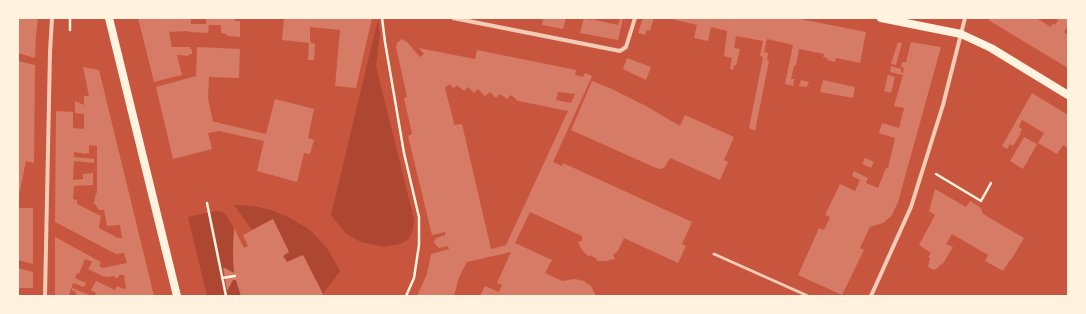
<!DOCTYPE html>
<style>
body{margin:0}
#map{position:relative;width:1086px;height:314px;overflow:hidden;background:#c8553d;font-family:"Nunito Sans",sans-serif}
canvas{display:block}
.frame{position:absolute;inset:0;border:19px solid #fff3e0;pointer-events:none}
</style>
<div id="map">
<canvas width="1086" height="314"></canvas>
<div class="frame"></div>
</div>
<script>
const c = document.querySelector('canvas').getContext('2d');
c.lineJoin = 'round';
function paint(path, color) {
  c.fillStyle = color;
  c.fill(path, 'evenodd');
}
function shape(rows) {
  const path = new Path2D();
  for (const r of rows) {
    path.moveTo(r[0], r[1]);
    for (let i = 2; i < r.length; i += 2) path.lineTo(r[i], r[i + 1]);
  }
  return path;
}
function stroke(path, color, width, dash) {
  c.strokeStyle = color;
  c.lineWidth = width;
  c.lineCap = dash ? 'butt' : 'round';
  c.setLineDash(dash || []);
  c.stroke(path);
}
const green = shape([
 [378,19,380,34,376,66,414,219,413,229,409,239,400,244,384,247,361,242,346,234,331,215],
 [234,205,253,206,271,210,286,216,304,226,311,231,327,248,340,271,323,294,303,255,287,262,283,256,289,252,273,219,252,230],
 [216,211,223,212,226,215,234,228,233,243,233,266,236,280,241,296,207,296,188,217]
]);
const building = shape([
 [18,18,38,18,36,35,35,58,18,53],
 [138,18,191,18,191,24,206,24,206,18,235,18,235,21,240,21,240,37,227,36,227,34,221,33,221,25,209,25,208,33,189,32,188,31,169,32,172,47,190,47,190,49,192,49,192,54,189,54,189,56,177,55,182,75,154,82],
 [284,18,372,18,356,88,335,86,340,30,310,27,310,41,311,42,311,43,315,44,314,60,308,60,309,43,282,40],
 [543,18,566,18,563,29,542,25],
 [584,18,591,20,591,19,618,25,620,18,623,18,618,40,580,33],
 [643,18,654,18,650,31,647,30,645,35,638,33],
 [668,18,795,18,866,32,860,63,836,58,835,62,827,60,828,58,823,57,824,54,799,49,796,65,794,66,791,79,794,79,793,86,785,84,793,45,767,39,764,52,768,53,767,60,769,61,755,131,749,128,763,57,760,56,763,41,736,36,734,48,740,49,736,66,734,65,733,70,730,69,732,58,724,56,727,31,711,27,708,41,694,38,697,25],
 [988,18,1036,18,1051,27,1053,23,1055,25,1058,20,1054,18,1068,18,1068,26,1064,32,1068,35,1068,68,990,21],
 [402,39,407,42,420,57,424,54,419,48,475,59,477,50,576,70,575,75,583,77,585,73,592,76,553,162,562,166,563,163,692,222,682,244,686,246,678,263,624,238,618,251,613,255,615,259,606,261,597,261,597,259,590,255,589,257,582,250,578,242,582,241,582,236,530,212,515,243,552,260,545,273,562,281,575,279,584,281,591,286,596,296,480,296,485,286,499,292,502,285,497,283,511,252,467,262,459,277,454,296,417,296,427,274,431,254,449,249,448,246,439,248,435,244,434,242,436,238,445,235,445,232,432,235,408,136,412,134,404,98,407,97,396,47,397,43],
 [449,84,454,88,457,85,464,91,468,87,474,93,478,89,485,96,490,92,496,98,500,94,507,99,511,95,518,101,568,111,506,245,491,249,462,124,454,125,453,119,445,88],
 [558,92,575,94,571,103,556,100],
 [898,42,902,43,896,65,891,64],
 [911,42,941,47,898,202,892,215,889,218,883,223,870,227,860,248,864,250,842,295,798,275,819,228,824,230,830,217,825,215,840,184,855,191,860,180,852,176,854,171,868,178,866,183,878,188,886,168,888,168,895,138,879,133,882,123,899,128,904,108,894,106,903,75,890,72,891,66,901,69,901,72,903,73,904,68,901,67,902,62,906,62],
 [197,47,240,49,239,78,209,77,208,99,213,122,219,122,219,123,266,134,275,99,314,109,308,138,314,140,310,154,304,153,297,182,257,171,264,141,219,131,208,133,212,149,173,159,156,87,196,76],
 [627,58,651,67,646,80,623,69],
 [18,61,35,65,34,163,26,161,19,195],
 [83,67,99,70,154,296,94,296,96,293,91,290,96,281,115,290,117,286,123,289,126,288,124,275,119,275,118,278,115,278,115,276,107,277,102,276,88,269,92,262,85,259,79,274,77,273,75,278,86,283,84,287,73,283,69,296,55,296,55,237,101,262,99,266,103,268,127,263,124,253,116,254,55,222,56,111,73,112,73,128,84,129,84,114,75,113,75,101,84,105,84,96,89,96],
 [89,145,97,146,97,193,96,193,94,203,99,210,104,210,107,226,120,225,122,238,118,238,99,228,101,216,77,204,77,200,73,199,74,186,93,185,93,173,83,174,83,179,73,180,74,161,94,163,94,159,74,157,74,152,86,154,87,153,89,154],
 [888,75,895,77,891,93,884,91],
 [801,80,809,82,807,87,799,86],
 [823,80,855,87,853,98,820,92],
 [592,81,612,89,646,106,680,126,685,115,734,137,724,160,728,162,720,180,670,158,665,167,661,169,656,168,571,130],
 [1032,93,1068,115,1068,148,1063,145,1057,154,1038,143,1044,133,1022,120,1019,127,1022,129,1020,132,1021,133,1013,146,1010,144,1007,149,1002,146],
 [1024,137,1037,144,1023,169,1010,161],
 [865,158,874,162,871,168,862,164],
 [935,189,966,207,970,201,981,208,983,214,1024,238,1011,260,1010,260,1003,271,985,261,988,255,952,234,946,244,953,247,942,265,940,264,939,267,934,270,928,267,930,258,928,257,931,253,919,245,935,215,929,211],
 [18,208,33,208,33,264,18,260],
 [273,219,289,252,283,256,287,262,303,255,323,294,318,296,241,296,236,280,233,280,227,291,223,267,234,273,233,251,234,228,244,248,248,246,243,235],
 [18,268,33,272,33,288,18,288],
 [72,288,92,296,79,296,75,294,76,292,72,290]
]);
const path = shape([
 [70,18,70,30],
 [382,18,385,42,404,153,419,217,419,245,414,278,406,296],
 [936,174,981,201,991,183],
 [207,203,226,296],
 [222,278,235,276]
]);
const service = shape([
 [714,254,808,296]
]);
const minor = shape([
 [453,18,620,51,626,47,635,18],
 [45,296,50,52,52,18],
 [871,296,911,207,943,105,965,18]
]);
const secondary = shape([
 [109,18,177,296],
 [881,18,961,34,991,48,1068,95]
]);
paint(green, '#ae4732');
paint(building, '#d67c66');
stroke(path, '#fff3e0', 2.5);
stroke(service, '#f1ccb7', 3);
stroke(minor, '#f1ccb7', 4);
stroke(secondary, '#fff3e0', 8);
</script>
